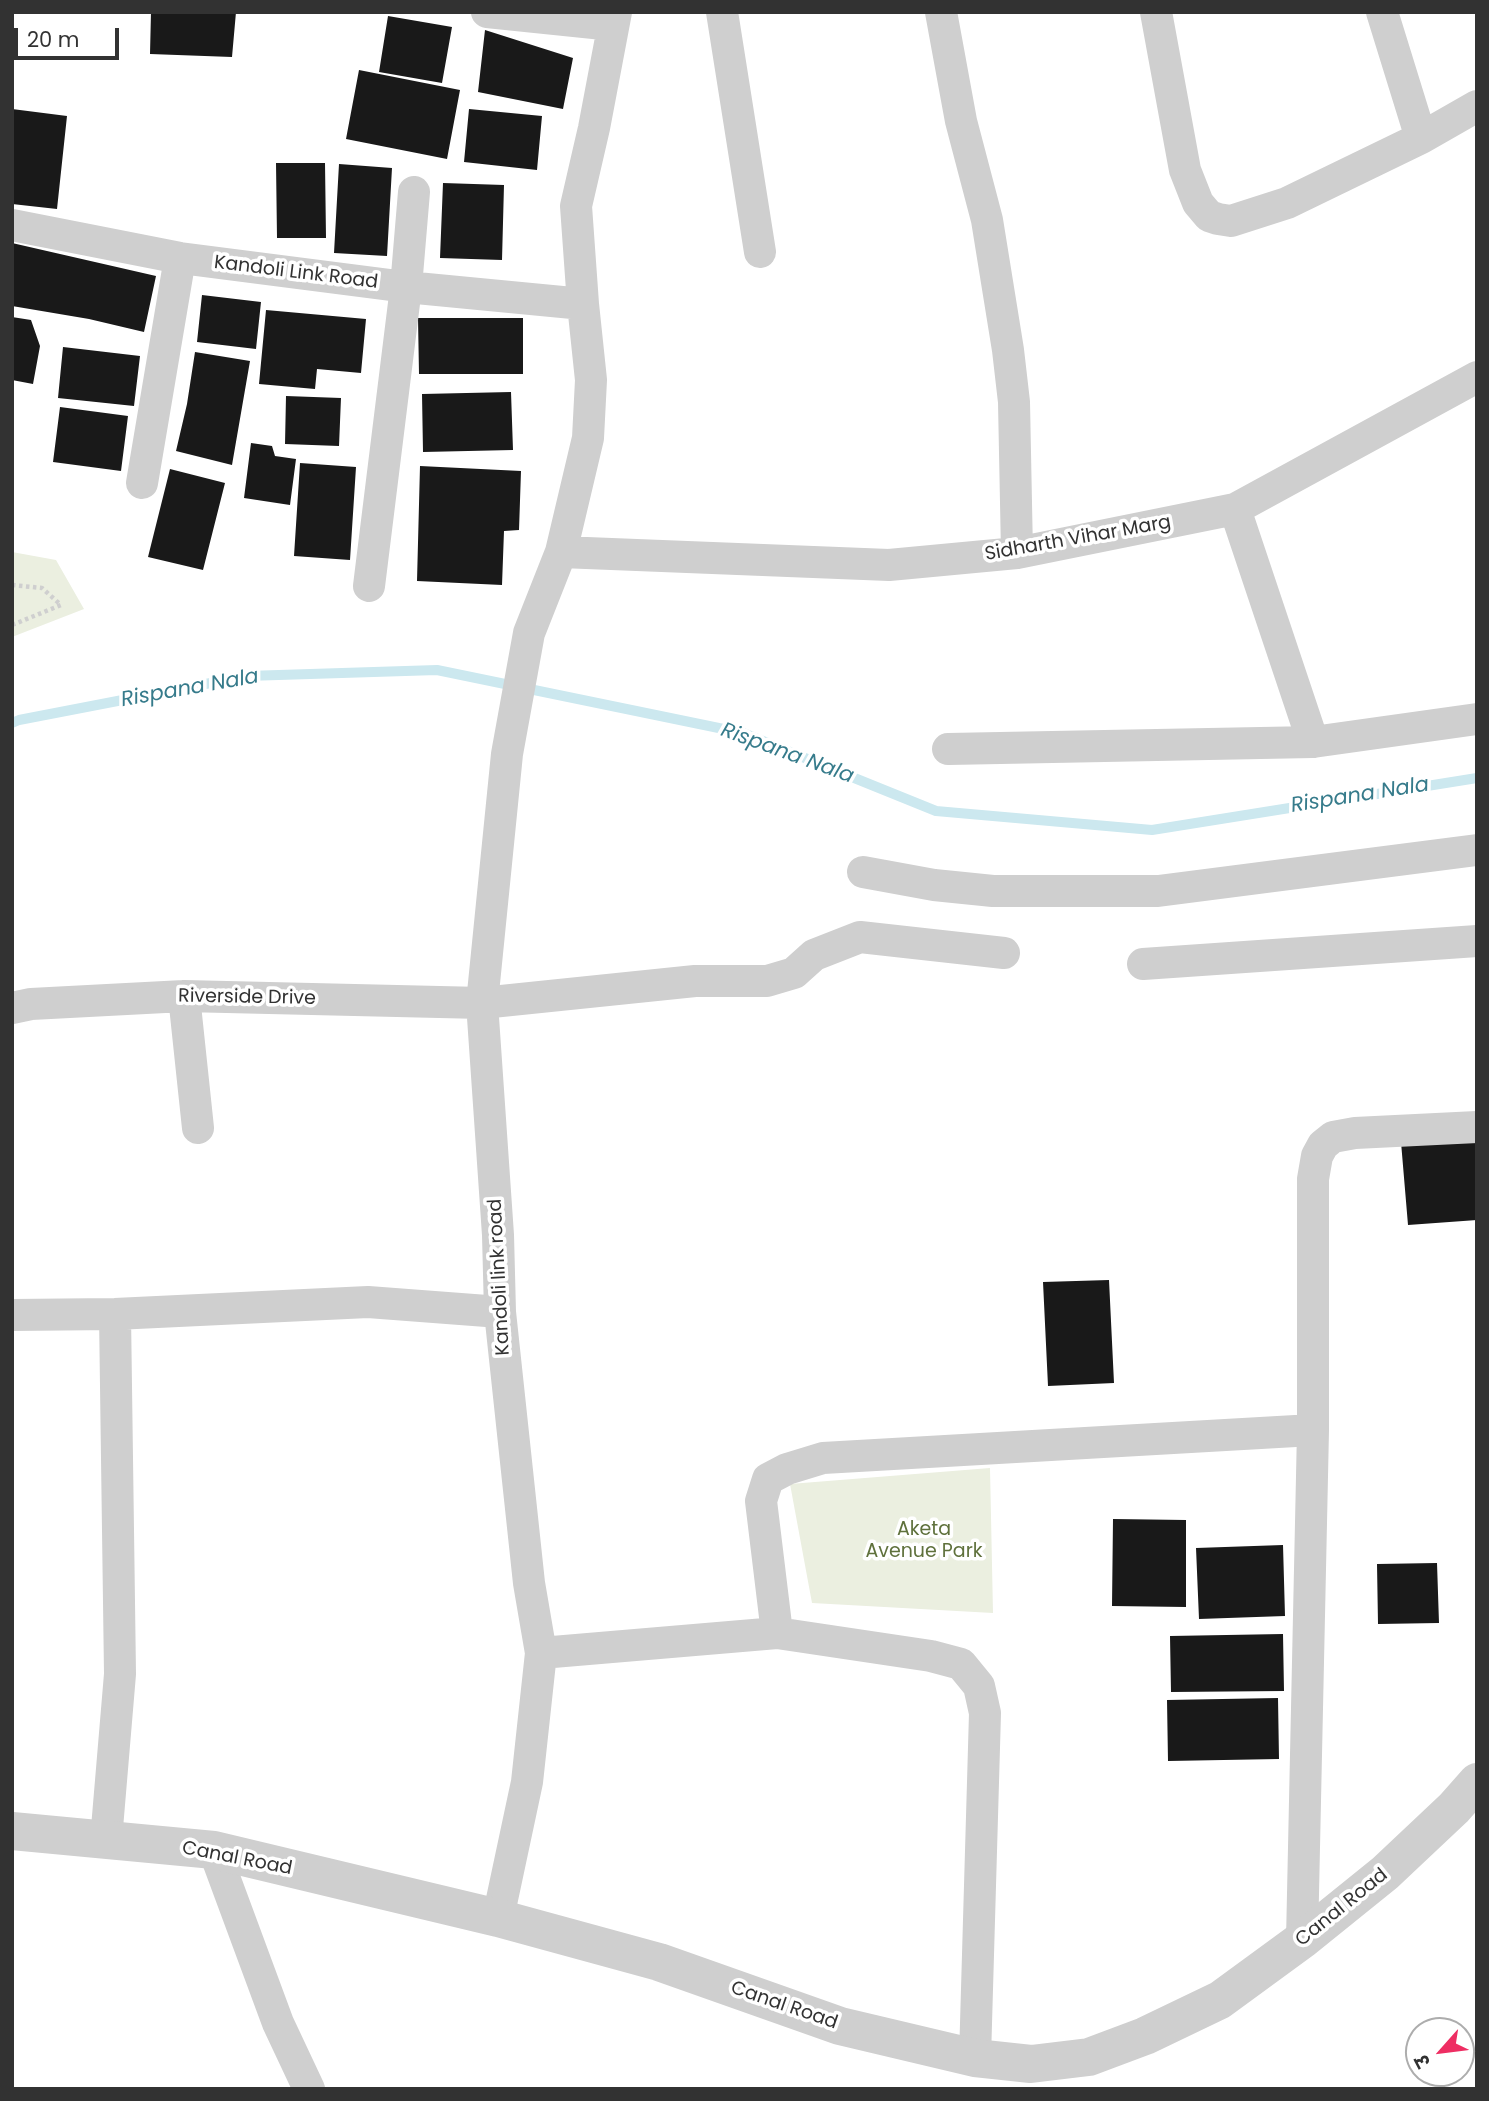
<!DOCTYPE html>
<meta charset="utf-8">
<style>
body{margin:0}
#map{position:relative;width:1489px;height:2101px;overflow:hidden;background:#fff;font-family:Poppins,"Noto Sans Devanagari",sans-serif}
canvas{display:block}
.frame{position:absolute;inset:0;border:14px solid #323232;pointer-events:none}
.north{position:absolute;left:1405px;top:2017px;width:70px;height:70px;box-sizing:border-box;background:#fff;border:2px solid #adadad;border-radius:50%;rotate:242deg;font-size:19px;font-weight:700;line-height:28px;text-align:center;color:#323232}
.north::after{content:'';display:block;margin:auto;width:24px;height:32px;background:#ee2e63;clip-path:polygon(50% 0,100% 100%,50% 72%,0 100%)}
.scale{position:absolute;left:14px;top:28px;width:105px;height:32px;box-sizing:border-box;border:4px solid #323232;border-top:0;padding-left:9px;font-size:21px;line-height:24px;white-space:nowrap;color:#323232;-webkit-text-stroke:5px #fff;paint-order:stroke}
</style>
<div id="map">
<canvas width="1489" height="2101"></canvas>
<div class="frame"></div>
<div class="north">उ</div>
<div class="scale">20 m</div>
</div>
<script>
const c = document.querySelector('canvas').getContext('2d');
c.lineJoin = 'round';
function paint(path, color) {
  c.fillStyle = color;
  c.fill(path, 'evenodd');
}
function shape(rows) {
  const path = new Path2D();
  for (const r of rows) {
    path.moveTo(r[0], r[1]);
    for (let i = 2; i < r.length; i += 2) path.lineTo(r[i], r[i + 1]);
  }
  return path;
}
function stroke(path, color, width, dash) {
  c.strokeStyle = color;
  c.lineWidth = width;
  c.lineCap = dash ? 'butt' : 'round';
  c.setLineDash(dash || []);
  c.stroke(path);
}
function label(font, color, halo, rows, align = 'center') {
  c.font = font + ' Poppins,sans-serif';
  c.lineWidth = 7;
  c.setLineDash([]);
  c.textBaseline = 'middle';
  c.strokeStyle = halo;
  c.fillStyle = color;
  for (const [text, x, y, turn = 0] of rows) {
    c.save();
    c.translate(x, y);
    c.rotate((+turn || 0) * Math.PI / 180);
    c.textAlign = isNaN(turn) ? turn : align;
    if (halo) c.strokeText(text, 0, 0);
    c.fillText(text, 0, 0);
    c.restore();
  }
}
const green = shape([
 [12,552,56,560,84,609,12,637],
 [990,1468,993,1613,812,1603,790,1484]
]);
const stream = shape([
 [12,723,19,720,247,676,437,670,743,733,936,811,1152,830,1477,778]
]);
const building = shape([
 [151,12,236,12,232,57,150,54],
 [388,16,452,27,442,83,379,72],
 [485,30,573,58,563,109,478,92],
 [359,70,460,90,447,159,346,139],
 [12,109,67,116,57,209,12,204],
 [469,109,542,116,537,170,464,162],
 [276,163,325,163,326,238,277,238],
 [339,164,392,168,387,256,334,253],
 [443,183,504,185,502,260,440,258],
 [12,243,156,276,144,332,89,319,12,306],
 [202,295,261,302,256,349,197,342],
 [266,310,366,319,361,373,317,369,315,389,259,384],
 [12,317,31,320,40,346,33,384,12,380],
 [418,318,523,318,523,374,419,374],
 [63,347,140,356,134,406,58,398],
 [195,352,250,361,232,465,176,451,187,404],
 [511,392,513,450,423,452,422,394],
 [286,396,341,398,339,446,285,444],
 [60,407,128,416,121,471,53,462],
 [251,443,272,446,275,456,296,459,290,505,244,498],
 [300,463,356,467,350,560,294,556],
 [420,466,521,471,519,530,504,531,502,585,417,581],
 [170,469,225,483,203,570,148,557],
 [1477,1136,1477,1220,1408,1225,1401,1142],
 [1109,1280,1114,1383,1048,1386,1043,1282],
 [1113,1519,1186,1520,1186,1607,1112,1606],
 [1283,1545,1285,1616,1199,1619,1196,1548],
 [1437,1563,1439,1623,1378,1624,1377,1564],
 [1283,1634,1284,1691,1171,1692,1170,1636],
 [1278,1698,1279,1759,1168,1761,1167,1700]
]);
const path = shape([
 [12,585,42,588,61,605,12,625]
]);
const minor = shape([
 [487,12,613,25],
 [722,12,760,252],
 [941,12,961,121,987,220,1008,350,1014,402,1017,553],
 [1156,12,1185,170,1198,203,1209,216,1218,219,1231,221,1287,203,1421,138,1477,106],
 [1382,12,1421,138],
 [12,225,180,258,406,287,583,304],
 [142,483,180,258],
 [1235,509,1313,742],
 [561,552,889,565,1017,553,1235,509,1477,377],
 [369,586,406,287,414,192],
 [948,749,1313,742,1477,719],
 [863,872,934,885,993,891,1158,891,1477,850],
 [1143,964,1477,941],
 [184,996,198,1128],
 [12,1008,31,1004,184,996,482,1003,695,981,767,981,794,973,814,955,860,937,1004,953],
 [12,1315,115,1314,368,1302,500,1312],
 [777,1633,761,1501,768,1479,787,1469,823,1458,1313,1430],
 [541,1653,777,1633,931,1656,961,1664,979,1686,985,1713,975,2058],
 [106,1840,120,1674,115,1314],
 [214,1850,278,2023,309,2089],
 [498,1918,527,1782,541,1653,529,1583,500,1312,498,1235,482,1003,507,754,529,633,561,552,588,438,591,380,583,304,576,206,594,128,616,12],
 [1302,1940,1313,1430,1313,1179,1317,1156,1323,1145,1333,1137,1355,1133,1477,1127]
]);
const tertiary = shape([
 [12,1831,214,1850,498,1918,659,1962,840,2026,975,2058,1031,2064,1089,2057,1145,2036,1220,2000,1302,1940,1385,1873,1454,1808,1477,1782]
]);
const streetNames = [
 ["Kandoli Link Road",296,273,7],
 ["Sidharth Vihar Marg",1078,539,-10],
 ["Riverside Drive",247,998,1],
 ["Kandoli link road",500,1277,-93],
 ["Canal Road",237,1859,11],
 ["Canal Road",1342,1908,-39],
 ["Canal Road",784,2006,19]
];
const parkNames = [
 ["Aketa",924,1530],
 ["Avenue Park",924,1552]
];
const waterNames = [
 ["Rispana Nala",190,689,-10],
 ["Rispana Nala",787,754,20],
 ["Rispana Nala",1360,796,-9]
];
paint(green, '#ebefe0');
stroke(stream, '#cce8ef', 10);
paint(building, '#191919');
stroke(path, '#cfcfcf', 4.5, [3.5, 3.5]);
stroke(minor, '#cfcfcf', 32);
stroke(tertiary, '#cfcfcf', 38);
label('19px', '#323232', '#fff', streetNames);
label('19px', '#5f713c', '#fff', parkNames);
label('italic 21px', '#367b8b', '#fff', waterNames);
</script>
